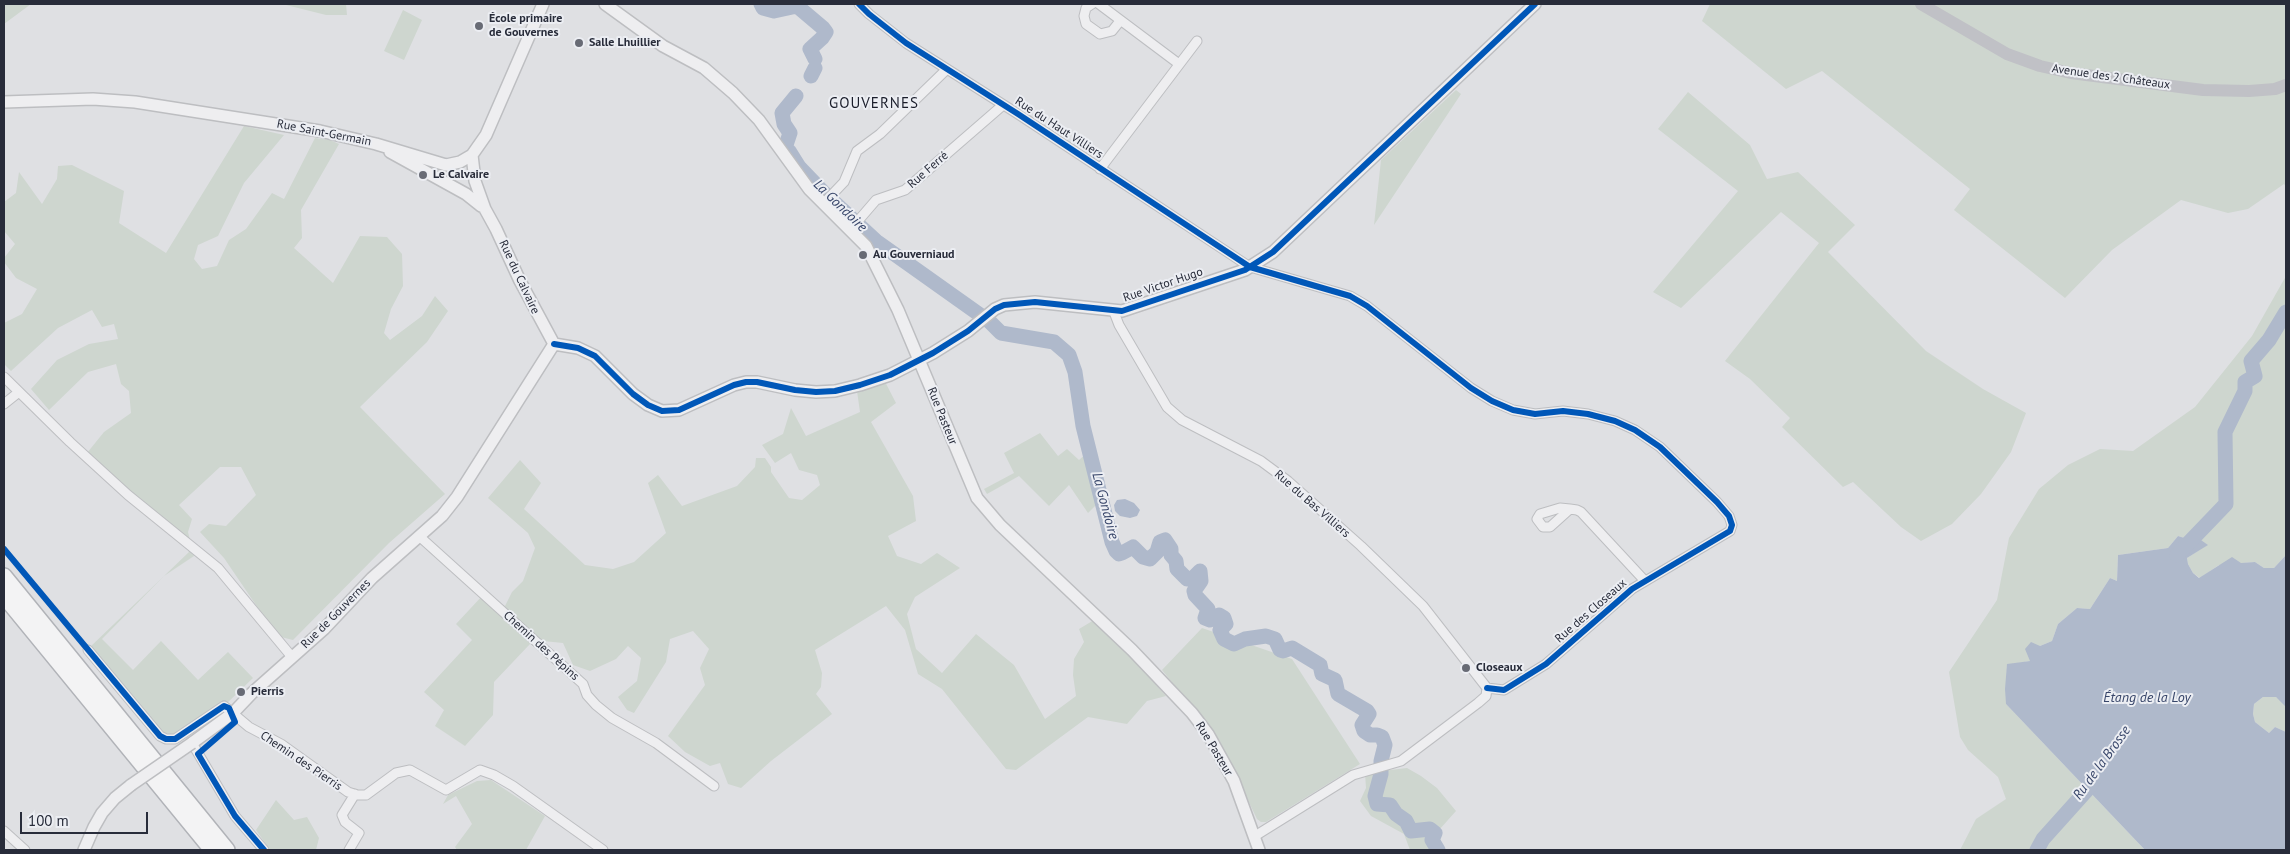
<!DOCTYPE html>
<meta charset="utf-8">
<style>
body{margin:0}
#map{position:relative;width:2290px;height:854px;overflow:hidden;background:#dfe0e3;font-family:"PT Sans",sans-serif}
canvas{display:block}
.frame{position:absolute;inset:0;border:5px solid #282c3a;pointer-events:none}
.scale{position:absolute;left:20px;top:812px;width:128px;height:22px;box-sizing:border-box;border:2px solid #282c3a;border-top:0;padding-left:6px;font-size:15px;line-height:18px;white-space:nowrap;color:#282c3a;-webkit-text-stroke:4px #eceef3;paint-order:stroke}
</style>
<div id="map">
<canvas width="2290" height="854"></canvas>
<div class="frame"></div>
<div class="scale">100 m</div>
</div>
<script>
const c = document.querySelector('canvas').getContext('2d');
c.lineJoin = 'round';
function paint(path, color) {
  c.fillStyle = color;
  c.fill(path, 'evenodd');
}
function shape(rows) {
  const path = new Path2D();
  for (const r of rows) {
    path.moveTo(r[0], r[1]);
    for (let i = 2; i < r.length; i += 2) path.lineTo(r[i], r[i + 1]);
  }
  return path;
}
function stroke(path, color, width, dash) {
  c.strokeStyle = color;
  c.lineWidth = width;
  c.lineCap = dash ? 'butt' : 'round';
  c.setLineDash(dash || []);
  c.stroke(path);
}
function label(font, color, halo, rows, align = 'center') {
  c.font = font + ' "PT Sans",sans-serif';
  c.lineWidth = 4;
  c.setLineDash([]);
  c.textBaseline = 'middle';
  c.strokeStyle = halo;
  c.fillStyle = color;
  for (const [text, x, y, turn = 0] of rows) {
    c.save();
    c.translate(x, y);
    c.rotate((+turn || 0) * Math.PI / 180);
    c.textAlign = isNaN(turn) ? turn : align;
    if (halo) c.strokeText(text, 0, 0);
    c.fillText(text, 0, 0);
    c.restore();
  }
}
const green = shape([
 [4,4,31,4,4,24],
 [282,4,346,4,347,15,326,15],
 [1710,4,2286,4,2286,187,2284,184,2248,209,2228,213,2181,200,2112,250,2065,298,1954,210,1970,189,1822,71,1786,89,1702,21],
 [403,10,422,20,404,60,384,51],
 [1456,90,1461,94,1374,225,1381,160],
 [1688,92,1750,145,1767,179,1798,172,1855,225,1828,252,1926,351,1983,389,2026,413,2011,452,1981,494,1952,524,1921,541,1901,527,1853,482,1843,487,1782,427,1790,418,1750,379,1725,361,1819,243,1781,212,1681,308,1653,292,1738,191,1658,129],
 [244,126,284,135,244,183,218,236,198,245,194,259,202,269,217,266,229,240,246,229,272,193,284,199,315,138,330,140,339,144,301,210,302,238,294,248,333,283,360,236,387,237,402,254,403,286,391,309,384,333,390,340,422,316,435,296,448,311,427,342,360,407,445,494,389,543,293,640,277,636,224,558,200,532,209,524,226,526,256,495,241,467,220,467,179,505,192,519,188,532,194,556,164,576,102,639,133,670,161,641,198,680,228,652,253,678,224,706,180,735,161,733,89,648,189,552,174,527,110,475,87,453,104,432,131,413,129,391,121,384,116,364,88,372,49,410,31,389,57,360,89,344,118,339,114,324,102,327,92,310,58,328,11,371,4,364,4,323,22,314,37,289,16,278,4,262,4,258,15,244,4,231,4,202,16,193,19,172,42,204,57,179,58,166,72,165,124,191,119,223,166,253],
 [2286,276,2286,555,2274,568,2264,568,2255,562,2219,565,2200,578,2193,573,2188,564,2187,558,2207,545,2201,540,2197,542,2178,536,2168,548,2118,555,2117,581,2110,578,2090,609,2077,608,2058,624,2052,641,2040,646,2030,661,2007,665,2006,704,2145,850,1960,850,1976,819,2006,799,1998,777,1968,750,1960,737,1949,672,1997,600,2009,538,2039,489,2068,465,2100,449,2133,451,2195,407,2252,336],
 [882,376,896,403,871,422,913,496,916,521,888,536,897,556,921,564,937,553,960,568,915,597,907,614,916,649,942,673,976,634,1014,665,1045,719,1076,696,1073,675,1074,659,1084,642,1079,629,1094,620,1138,664,1166,696,1147,701,1127,724,1088,717,1016,770,1006,769,942,689,918,674,905,630,886,606,815,650,822,673,821,687,816,694,832,714,771,761,741,788,728,784,720,763,710,766,685,752,668,736,705,685,700,668,709,649,693,631,670,639,666,662,634,713,627,710,618,697,637,681,641,658,628,646,616,659,590,671,573,665,563,643,543,641,530,644,494,682,493,715,465,746,435,726,444,710,424,692,472,640,456,624,483,595,505,606,512,592,523,581,535,548,528,533,488,498,520,460,541,483,524,509,585,565,613,569,634,562,666,533,648,483,658,475,682,506,737,486,755,467,756,458,765,458,771,467,771,472,789,498,802,500,820,485,817,475,799,470,791,453,775,463,762,445,783,434,791,408,806,436,860,412,856,384],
 [1040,433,1058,456,1067,449,1079,460,1089,451,1100,501,1088,513,1069,485,1049,506,1019,476,987,494,984,489,1014,473,1004,453],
 [1202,628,1292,659,1360,764,1266,822,1261,822,1257,819,1220,742,1162,670],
 [2263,697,2276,697,2284,703,2286,707,2286,732,2275,727,2269,733,2255,722,2253,714,2254,704],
 [1407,768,1421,776,1437,788,1456,811,1439,830,1442,850,1410,850,1404,834,1371,816,1360,801,1366,788,1365,773],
 [491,780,545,816,526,850,457,850,455,847,472,824,456,796,443,804,448,795,477,781],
 [276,800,294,820,307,817,319,838,316,850,270,850,256,830]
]);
const water = shape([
 [1125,499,1134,503,1140,510,1137,516,1130,518,1120,516,1115,511,1114,505,1117,500],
 [2178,536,2197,542,2201,540,2208,545,2187,558,2188,564,2193,573,2199,578,2232,557,2241,563,2255,562,2264,568,2274,568,2286,555,2286,707,2276,697,2263,697,2254,704,2253,714,2255,722,2269,733,2275,727,2286,732,2286,850,2145,850,2006,704,2005,689,2007,664,2030,661,2025,649,2031,642,2040,646,2052,641,2058,624,2077,608,2090,609,2110,578,2117,581,2118,555,2168,548]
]);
const river = shape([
 [761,4,763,8,774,11,797,6,823,28,826,32,822,38,810,49,815,59],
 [811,76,815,68],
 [786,145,790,133,784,124,782,113,796,96],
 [789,151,799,167,823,192,876,241,990,322,1001,333,1054,342,1069,355,1075,372,1083,426,1112,542,1116,551,1119,554,1122,553,1133,547,1143,557,1150,559,1157,552,1160,542,1165,540,1171,549,1171,555,1176,561,1177,569,1187,579,1192,579,1200,571,1201,581,1194,591,1195,595,1208,609,1205,618,1210,620,1219,615,1224,618,1226,624,1220,630,1224,639,1234,644,1245,639,1266,636,1275,639,1280,650,1283,651,1292,648,1320,665,1322,674,1335,680,1338,694,1367,711,1369,714,1362,725,1364,731,1370,735,1377,735,1382,737,1385,745,1381,761,1381,774,1375,796,1377,804,1390,805,1396,814,1406,821,1411,831,1430,829,1435,833,1432,840,1438,850],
 [2177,555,2226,504,2225,432,2245,391,2245,382,2255,376,2251,361,2269,340,2286,312],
 [2037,850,2043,839,2087,790,2098,773]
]);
const minor = shape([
 [859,4,869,14,906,43,1018,114,1250,267,1350,296,1367,306,1471,388,1492,401,1513,410,1535,414,1563,411,1588,414,1615,421,1635,430,1660,447,1717,502,1729,516,1732,525,1730,531,1632,589,1546,664,1504,690,1487,688],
 [1092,4,1086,8,1084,16,1086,24,1100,34,1112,31,1120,21],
 [1099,4,1179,64],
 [1100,169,1197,41],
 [823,204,844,182,857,151,880,134,947,69],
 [851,229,876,200,905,190,1003,105],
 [1114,312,1119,325,1167,407,1182,420,1261,461,1288,481,1361,546,1423,606,1487,688],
 [4,377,70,442,128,495,218,568,292,657],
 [4,404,19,392],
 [1570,509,1550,527,1543,527,1537,519,1540,514,1560,508,1570,509,1577,510,1581,512,1645,581],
 [419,536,583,684,587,695,596,705,612,718,656,743,714,786],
 [88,650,160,736,166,739,175,739,224,706,249,727,281,744,348,792,357,795,366,795,396,773,410,770,446,790,480,770,494,775,513,786,603,850],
 [192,743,235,816,264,850],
 [4,831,25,850],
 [1255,836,1353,775,1401,761,1478,703,1486,696,1487,688],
 [349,850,359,833,345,822,342,815,355,794]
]);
const tertiary = shape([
 [605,4,663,46,704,68,733,93,759,120,809,189,866,246,898,310,977,498,1000,525,1132,650,1192,713,1208,734,1234,781,1259,850],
 [4,102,93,99,135,102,320,131,376,144,446,165,460,162,472,155,486,135,543,4],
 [390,152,466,194,481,206],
 [472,155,475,181,485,209,496,229,520,281,554,344],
 [554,344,578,348,595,356,633,394,648,405,662,411,679,410,734,385,746,382,757,382,795,390,816,392,835,391,860,385,890,375,933,353,968,331,995,309,1004,305,1035,302,1122,311,1245,270,1273,252,1535,4],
 [192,743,233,713,252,693,324,629,372,578,442,516,457,497,554,344],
 [84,850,94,827,102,813,115,798,131,785]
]);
const secondary = shape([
 [1921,4,2007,54,2040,66,2071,73,2203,90,2249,91,2275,89,2286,85]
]);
const trunk = shape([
 [4,576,227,850],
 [4,596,212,850]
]);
const tertiaryBridge = shape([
 [131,785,192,743]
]);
const cycleway = shape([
 [859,4,869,14,906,43,1018,114,1250,267,1350,296,1367,306,1471,388,1492,401,1513,410,1535,414,1563,411,1588,414,1615,421,1635,430,1660,447,1717,502,1729,516,1732,525,1730,531,1632,589,1546,664,1504,690,1487,688],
 [554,344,578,348,595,356,633,394,648,405,662,411,679,410,734,385,746,382,757,382,795,390,816,392,835,391,860,385,890,375,933,353,968,331,995,309,1004,305,1035,302,1122,311,1245,270,1273,252,1535,4],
 [4,549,160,736,166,739,175,739,224,706,229,708,235,722,198,754,235,816,264,850]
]);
const markers = [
 [479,26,5,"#686b75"],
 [579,43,5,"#686b75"],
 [423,175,5,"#686b75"],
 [863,255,5,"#686b75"],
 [1466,668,5,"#686b75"],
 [241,692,5,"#686b75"]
];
const poiNames = [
 ["École primaire",489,19],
 ["de Gouvernes",489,33],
 ["Salle Lhuillier",589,43],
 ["Le Calvaire",433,175],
 ["Au Gouverniaud",873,255],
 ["Closeaux",1476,668],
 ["Pierris",251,692]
];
const streetNames = [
 ["Avenue des 2 Châteaux",2111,77,8],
 ["Rue du Haut Villiers",1059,128,33],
 ["Rue Saint-Germain",324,133,11],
 ["Rue Ferré",928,170,-41],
 ["Rue du Calvaire",519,277,65],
 ["Rue Victor Hugo",1163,285,-19],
 ["Rue Pasteur",942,416,68],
 ["Rue du Bas Villiers",1312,504,41],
 ["Rue des Closeaux",1591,611,-41],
 ["Rue de Gouvernes",336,614,-45],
 ["Chemin des Pépins",541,646,42],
 ["Rue Pasteur",1214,749,59],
 ["Chemin des Pierris",301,761,34]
];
const waterNames = [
 ["La Gondoire",840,206,44],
 ["La Gondoire",1105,506,75],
 ["Étang de la Loy",2147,698],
 ["Ru de la Brosse",2102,763,-54]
];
const quarterNames = [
 ["GOUVERNES",874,104]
];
paint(green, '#ced6cf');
paint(water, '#afb9cb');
stroke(river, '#afb9cb', 15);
stroke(minor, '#bdbec1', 11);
stroke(tertiary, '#bdbec1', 14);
stroke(trunk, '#b1b3b8', 18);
stroke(minor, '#eeeef0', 9);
stroke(tertiary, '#eeeef0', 11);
stroke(secondary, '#c0c1c6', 12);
stroke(trunk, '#f3f3f4', 15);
stroke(tertiaryBridge, '#bdbec1', 14, []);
stroke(tertiaryBridge, '#eeeef0', 11);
stroke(cycleway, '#0057b8', 6);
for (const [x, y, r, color] of markers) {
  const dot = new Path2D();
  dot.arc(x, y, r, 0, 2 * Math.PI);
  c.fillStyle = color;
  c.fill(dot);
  stroke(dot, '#eceef3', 2);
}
label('bold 12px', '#282c3a', '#eceef3', poiNames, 'left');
label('12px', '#282c3a', '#eceef3', streetNames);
label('italic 14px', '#374569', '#eceef3', waterNames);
c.letterSpacing = '1px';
label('15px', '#1a1d2a', '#eceef3', quarterNames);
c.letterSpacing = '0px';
</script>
